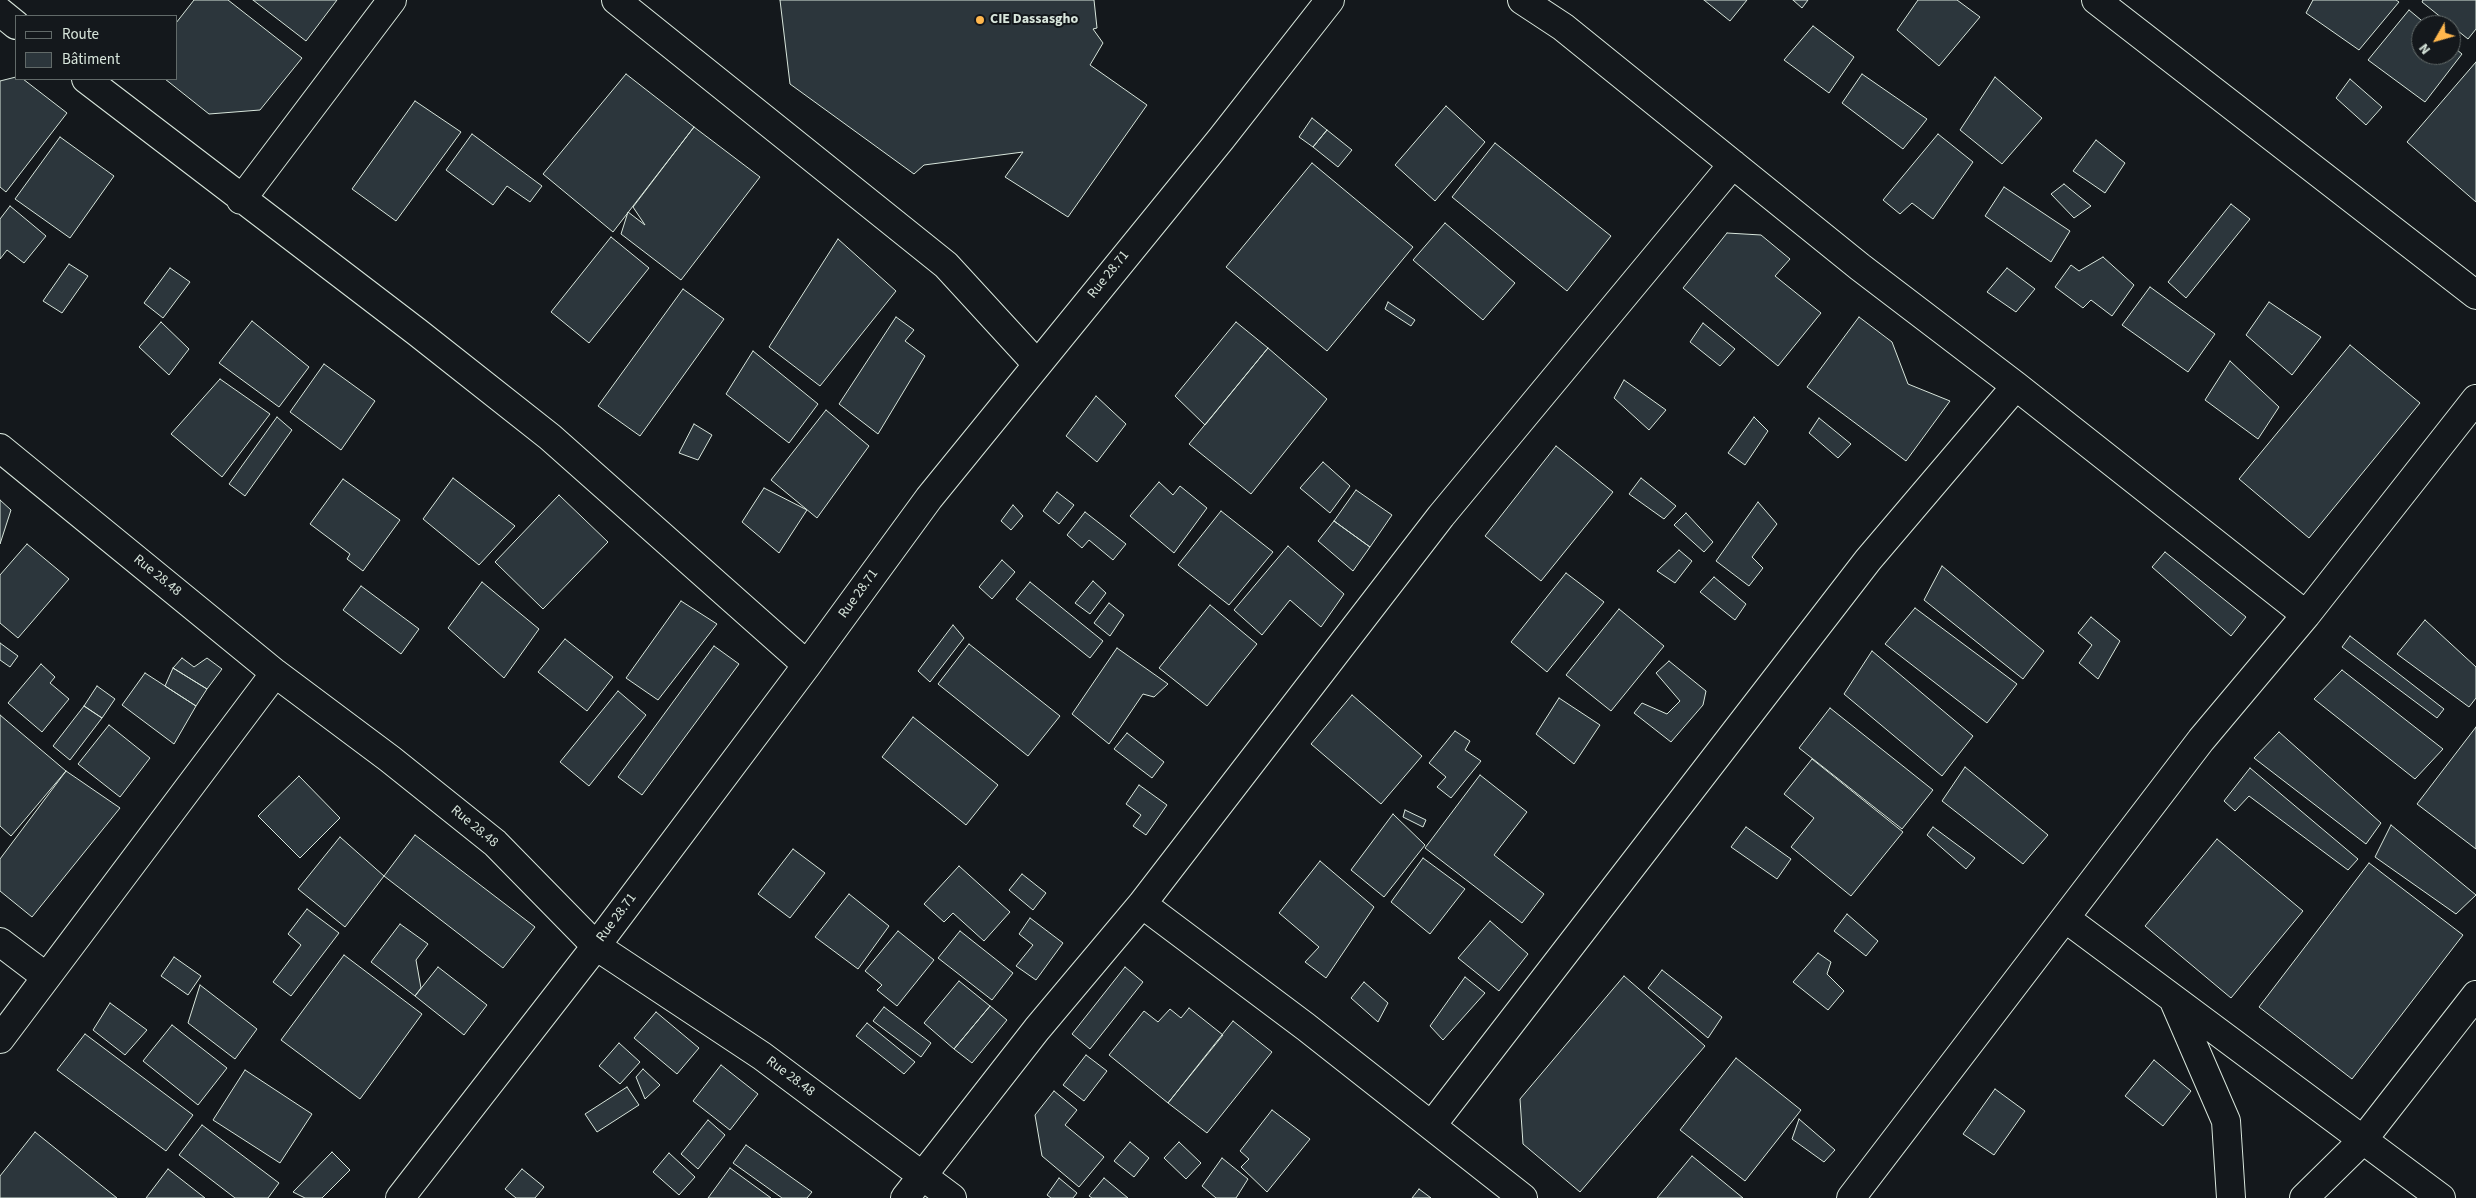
<!DOCTYPE html>
<meta charset="utf-8">
<style>
body{margin:0}
#map{position:relative;width:2476px;height:1198px;overflow:hidden;background:#14181c;font-family:"Source Sans 3",sans-serif}
canvas{display:block}
.legend{position:absolute;left:15px;top:15px;width:162px;height:65px;box-sizing:border-box;background:#14181c;border:1px solid #626a69;margin:0;padding:6px 9px;list-style:none;font-size:15px;color:#d8e6dc}
.legend li{display:flex;align-items:center;gap:10px;height:25px}
.legend b{width:25px;border:1px solid #626a69}
.north{position:absolute;left:2411px;top:15px;width:50px;height:50px;box-sizing:border-box;background:#14181c;border:1px solid #626a69;border-radius:50%;rotate:232deg;font-size:14px;font-weight:700;line-height:20px;text-align:center;color:#d8e6dc}
.north::after{content:'';display:block;margin:auto;width:18px;height:22px;background:#ffb74d;clip-path:polygon(50% 0,100% 100%,50% 72%,0 100%)}
</style>
<div id="map">
<canvas width="2476" height="1198"></canvas>
<ul class="legend">
<li><b style="height:6px;background:#14181c"></b>Route</li>
<li><b style="height:14px;background:#2c363c"></b>Bâtiment</li>
</ul>
<div class="north">N</div>
</div>
<script>
const c = document.querySelector('canvas').getContext('2d');
c.lineJoin = 'round';
function paint(path, color) {
  c.fillStyle = color;
  c.fill(path, 'evenodd');
}
function shape(rows) {
  const path = new Path2D();
  for (const r of rows) {
    path.moveTo(r[0], r[1]);
    for (let i = 2; i < r.length; i += 2) path.lineTo(r[i], r[i + 1]);
  }
  return path;
}
function stroke(path, color, width, dash) {
  c.strokeStyle = color;
  c.lineWidth = width;
  c.lineCap = dash ? 'butt' : 'round';
  c.setLineDash(dash || []);
  c.stroke(path);
}
function label(font, color, halo, rows, align = 'center') {
  c.font = font + ' "Source Sans 3",sans-serif';
  c.lineWidth = 4;
  c.setLineDash([]);
  c.textBaseline = 'middle';
  c.strokeStyle = halo;
  c.fillStyle = color;
  for (const [text, x, y, turn = 0] of rows) {
    c.save();
    c.translate(x, y);
    c.rotate((+turn || 0) * Math.PI / 180);
    c.textAlign = isNaN(turn) ? turn : align;
    if (halo) c.strokeText(text, 0, 0);
    c.fillText(text, 0, 0);
    c.restore();
  }
}
const building = shape([
 [194,0,228,0,302,58,260,110,209,114,165,79,176,79,176,23,194,0],
 [253,0,337,0,306,41,253,0],
 [780,0,1094,0,1097,28,1093,29,1103,43,1090,65,1147,105,1068,217,1005,177,1023,152,924,165,914,174,790,84,780,0],
 [1704,0,1747,0,1730,21,1704,0],
 [1793,0,1808,0,1802,8,1793,0],
 [1918,0,1957,0,1980,17,1939,66,1897,30,1918,0],
 [2313,0,2396,0,2399,2,2359,50,2306,13,2313,0],
 [2423,0,2476,0,2476,29,2468,39,2422,2,2423,0],
 [2409,10,2427,25,2421,25,2421,55,2451,55,2451,45,2462,54,2425,102,2368,60,2409,10],
 [1813,26,1854,57,1829,93,1784,60,1813,26],
 [2476,62,2476,202,2407,142,2476,62],
 [626,74,694,127,613,232,543,174,626,74],
 [1862,74,1927,119,1903,149,1842,103,1862,74],
 [16,77,23,79,67,113,6,192,0,187,0,81,16,77],
 [1995,77,2042,118,2002,164,1960,130,1995,77],
 [2350,79,2382,107,2366,125,2336,98,2350,79],
 [415,101,461,132,396,221,352,189,415,101],
 [1446,106,1485,142,1435,201,1395,165,1446,106],
 [1312,118,1327,130,1313,147,1299,137,1312,118],
 [694,127,760,177,681,280,621,234,628,212,645,225,633,207,694,127],
 [1327,130,1352,150,1338,167,1313,147,1327,130],
 [472,134,542,186,530,202,507,186,493,205,446,170,472,134],
 [1938,134,1973,162,1933,219,1912,203,1900,214,1883,200,1938,134],
 [60,137,114,176,70,238,15,199,60,137],
 [2096,140,2125,163,2105,193,2073,171,2096,140],
 [1495,143,1611,236,1567,291,1452,197,1495,143],
 [1312,163,1413,247,1327,351,1226,267,1312,163],
 [2064,184,2091,206,2074,218,2051,194,2064,184],
 [2004,187,2070,231,2051,262,1985,216,2004,187],
 [2231,204,2250,219,2186,298,2168,282,2231,204],
 [10,206,46,236,24,263,7,250,0,259,0,219,10,206],
 [1445,223,1515,283,1483,320,1413,260,1445,223],
 [1727,233,1761,235,1790,259,1775,276,1821,313,1778,366,1683,288,1727,233],
 [611,237,649,268,589,343,551,312,611,237],
 [838,239,896,291,820,386,769,347,838,239],
 [2103,257,2134,285,2112,316,2091,300,2083,308,2055,287,2071,265,2079,271,2103,257],
 [69,264,88,276,62,313,43,301,69,264],
 [170,268,190,282,163,318,144,303,170,268],
 [2007,268,2035,289,2016,312,1987,292,2007,268],
 [2150,287,2215,334,2188,372,2122,325,2150,287],
 [683,289,724,319,640,436,598,406,683,289],
 [1388,302,1415,320,1411,326,1385,309,1388,302],
 [2269,302,2321,337,2292,375,2246,335,2269,302],
 [896,317,914,330,905,341,925,356,878,434,839,404,896,317],
 [1859,317,1892,342,1908,384,1950,401,1906,461,1807,387,1859,317],
 [252,321,309,367,279,407,219,363,252,321],
 [161,322,189,349,169,375,139,347,161,322],
 [1236,322,1268,348,1205,425,1175,396,1236,322],
 [1703,323,1735,349,1720,366,1690,342,1703,323],
 [2350,345,2420,403,2309,538,2239,479,2350,345],
 [1268,348,1327,399,1251,494,1189,444,1268,348],
 [753,351,818,404,789,443,726,394,753,351],
 [2230,361,2279,407,2258,439,2205,400,2230,361],
 [324,364,375,401,341,450,290,412,324,364],
 [220,379,270,414,222,477,171,434,220,379],
 [1624,380,1666,410,1649,430,1614,398,1624,380],
 [1096,396,1126,424,1097,462,1066,436,1096,396],
 [826,410,869,446,817,518,771,480,826,410],
 [277,417,292,430,245,496,229,484,277,417],
 [1754,417,1768,431,1745,465,1728,453,1754,417],
 [1819,418,1851,444,1838,458,1809,433,1819,418],
 [694,424,712,435,698,460,679,453,694,424],
 [1556,446,1613,492,1541,581,1485,536,1556,446],
 [1323,462,1350,486,1330,513,1300,488,1323,462],
 [453,478,515,526,479,565,423,519,453,478],
 [1641,478,1676,506,1664,519,1629,494,1641,478],
 [343,479,400,520,363,571,347,559,350,554,310,524,343,479],
 [1159,482,1173,495,1180,486,1207,508,1174,553,1130,516,1159,482],
 [764,488,807,510,779,553,742,522,764,488],
 [1356,490,1392,515,1370,547,1334,521,1356,490],
 [1057,492,1074,505,1059,524,1043,511,1057,492],
 [559,495,608,542,543,609,495,562,559,495],
 [0,500,11,510,0,544,0,500],
 [1758,502,1777,524,1752,557,1763,568,1749,586,1716,561,1758,502],
 [1013,505,1023,516,1011,530,1001,521,1013,505],
 [1221,511,1273,552,1229,605,1178,565,1221,511],
 [1085,512,1126,544,1113,560,1089,540,1082,548,1067,535,1085,512],
 [1686,513,1713,542,1704,552,1674,525,1686,513],
 [1334,521,1370,547,1353,571,1318,541,1334,521],
 [27,544,69,579,18,638,0,623,0,575,27,544],
 [1288,546,1344,594,1321,627,1290,600,1262,635,1234,610,1288,546],
 [1679,550,1692,561,1675,583,1657,571,1679,550],
 [2165,552,2246,617,2231,636,2152,567,2165,552],
 [1002,560,1015,572,992,599,979,587,1002,560],
 [1942,566,2044,651,2023,679,1924,600,1942,566],
 [1566,573,1604,602,1547,672,1511,642,1566,573],
 [1714,577,1746,604,1735,620,1700,592,1714,577],
 [1093,581,1106,593,1090,614,1075,603,1093,581],
 [482,582,539,629,504,678,448,628,482,582],
 [1030,582,1103,641,1090,658,1016,599,1030,582],
 [361,586,419,629,401,654,343,610,361,586],
 [681,601,717,624,658,700,626,678,681,601],
 [1109,603,1124,615,1110,636,1094,623,1109,603],
 [1210,605,1257,644,1207,706,1159,668,1210,605],
 [1915,608,2017,684,1987,723,1885,644,1915,608],
 [1619,609,1664,646,1611,711,1566,675,1619,609],
 [2091,617,2120,641,2098,679,2079,663,2092,645,2078,633,2091,617],
 [2425,620,2476,667,2476,698,2469,707,2397,654,2425,620],
 [953,625,964,638,930,682,918,671,953,625],
 [2350,636,2444,709,2437,718,2342,647,2350,636],
 [565,639,613,677,587,711,538,672,565,639],
 [0,643,18,656,10,667,0,660,0,643],
 [969,644,1060,716,1028,756,938,684,969,644],
 [714,646,739,664,642,795,618,777,714,646],
 [1117,648,1168,684,1154,697,1143,694,1109,744,1072,714,1117,648],
 [1872,651,1973,736,1942,776,1844,694,1872,651],
 [182,658,194,667,207,658,222,669,207,689,173,668,182,658],
 [1669,661,1706,691,1703,705,1671,742,1634,713,1642,703,1667,714,1680,701,1656,673,1669,661],
 [41,664,55,677,50,683,69,699,42,732,8,703,41,664],
 [173,668,207,689,196,706,165,686,173,668],
 [2342,670,2443,749,2415,779,2314,699,2342,670],
 [145,673,196,706,174,744,122,705,145,673],
 [97,686,115,699,102,718,84,706,97,686],
 [618,691,646,715,589,786,560,762,618,691],
 [1352,695,1422,756,1381,804,1311,744,1352,695],
 [1559,698,1600,725,1574,764,1536,734,1559,698],
 [84,706,102,718,70,760,53,746,84,706],
 [1830,708,1933,790,1902,829,1799,748,1830,708],
 [0,715,66,771,11,836,0,826,0,715],
 [913,717,998,785,966,825,882,757,913,717],
 [109,725,150,758,120,797,78,764,109,725],
 [2476,727,2476,849,2417,804,2476,727],
 [1455,731,1470,741,1465,750,1481,761,1451,798,1437,787,1446,777,1429,763,1455,731],
 [2279,732,2381,823,2366,844,2254,758,2279,732],
 [1127,733,1164,762,1152,778,1114,749,1127,733],
 [1812,759,1903,832,1851,896,1791,847,1814,818,1784,794,1812,759],
 [1965,767,2048,835,2023,864,1942,801,1965,767],
 [2250,768,2358,859,2348,870,2249,796,2235,811,2224,801,2250,768],
 [66,771,120,808,32,917,0,891,0,859,66,771],
 [1480,775,1527,812,1494,855,1544,894,1522,923,1425,848,1480,775],
 [299,776,340,818,300,858,258,816,299,776],
 [1139,785,1167,805,1146,835,1133,826,1141,815,1126,804,1139,785],
 [1405,810,1426,820,1423,827,1403,817,1405,810],
 [1393,814,1425,845,1384,897,1351,870,1393,814],
 [2391,825,2476,895,2456,914,2375,857,2391,825],
 [1746,827,1791,859,1777,879,1731,847,1746,827],
 [1933,827,1975,858,1966,869,1927,835,1933,827],
 [415,835,535,927,503,968,384,876,415,835],
 [340,837,384,876,345,927,298,889,340,837],
 [2217,839,2303,911,2231,998,2145,926,2217,839],
 [793,849,825,873,790,918,758,894,793,849],
 [1423,858,1465,889,1430,934,1391,902,1423,858],
 [1320,861,1374,907,1326,978,1305,962,1319,947,1279,913,1320,861],
 [2369,863,2463,935,2352,1079,2259,1007,2369,863],
 [959,866,1010,912,984,941,953,913,944,922,924,904,959,866],
 [1022,874,1046,893,1033,910,1009,890,1022,874],
 [849,894,889,926,858,969,815,937,849,894],
 [307,909,339,933,291,996,273,982,301,945,288,934,307,909],
 [1847,914,1878,941,1866,956,1834,931,1847,914],
 [1030,918,1063,943,1036,980,1016,966,1033,945,1019,934,1030,918],
 [1490,921,1528,954,1499,991,1458,958,1490,921],
 [400,924,428,944,416,960,421,988,415,996,371,962,400,924],
 [898,931,934,960,897,1006,877,990,882,985,865,971,898,931],
 [960,931,1013,973,992,1000,938,958,960,931],
 [1818,953,1831,962,1827,974,1844,991,1828,1010,1793,982,1818,953],
 [344,955,422,1014,360,1099,281,1040,344,955],
 [174,957,201,976,188,995,161,976,174,957],
 [438,967,487,1005,464,1035,415,996,438,967],
 [1125,967,1143,982,1090,1049,1072,1034,1125,967],
 [1662,970,1722,1017,1708,1038,1648,988,1662,970],
 [1624,976,1705,1046,1580,1192,1523,1144,1520,1099,1624,976],
 [1465,977,1485,993,1443,1040,1430,1026,1465,977],
 [959,981,990,1006,954,1049,924,1023,959,981],
 [1364,982,1388,1003,1378,1022,1351,998,1364,982],
 [200,985,257,1029,235,1059,188,1023,200,985],
 [110,1003,147,1030,125,1055,93,1030,110,1003],
 [990,1006,1007,1020,972,1063,954,1049,990,1006],
 [884,1007,931,1043,921,1057,873,1021,884,1007],
 [1189,1008,1223,1035,1168,1103,1109,1055,1144,1011,1158,1022,1170,1009,1181,1018,1189,1008],
 [656,1012,699,1048,677,1074,634,1038,656,1012],
 [1233,1021,1272,1052,1207,1133,1168,1103,1233,1021],
 [867,1023,915,1062,904,1074,856,1036,867,1023],
 [172,1025,227,1068,198,1105,143,1061,172,1025],
 [85,1034,193,1115,166,1151,57,1070,85,1034],
 [619,1043,640,1062,620,1084,599,1066,619,1043],
 [1086,1055,1107,1071,1084,1101,1063,1085,1086,1055],
 [1736,1058,1801,1110,1745,1181,1680,1130,1736,1058],
 [2154,1060,2191,1091,2163,1126,2125,1096,2154,1060],
 [721,1065,758,1094,730,1130,693,1101,721,1065],
 [643,1069,660,1085,645,1099,636,1077,643,1069],
 [245,1070,312,1114,280,1163,213,1120,245,1070],
 [627,1087,639,1105,597,1132,585,1114,627,1087],
 [1995,1089,2025,1111,1994,1155,1963,1134,1995,1089],
 [1054,1091,1077,1110,1065,1125,1104,1157,1079,1187,1042,1156,1035,1115,1054,1091],
 [1272,1110,1310,1139,1267,1192,1241,1167,1249,1159,1240,1151,1272,1110],
 [1799,1119,1835,1150,1824,1162,1792,1139,1799,1119],
 [708,1120,725,1135,698,1169,681,1154,708,1120],
 [202,1125,279,1183,268,1198,235,1198,179,1155,202,1125],
 [35,1132,117,1198,0,1198,0,1176,35,1132],
 [1130,1142,1149,1158,1134,1177,1114,1161,1130,1142],
 [1179,1142,1201,1163,1186,1179,1164,1158,1179,1142],
 [746,1145,812,1192,807,1198,782,1198,733,1163,746,1145],
 [332,1152,350,1170,322,1198,305,1198,293,1192,332,1152],
 [669,1153,695,1177,679,1195,653,1172,669,1153],
 [1692,1156,1743,1198,1657,1198,1692,1156],
 [1222,1158,1248,1179,1236,1198,1216,1198,1202,1186,1222,1158],
 [730,1168,771,1198,708,1198,730,1168],
 [168,1169,205,1198,146,1198,168,1169],
 [522,1169,544,1187,535,1198,516,1198,505,1189,522,1169],
 [1059,1178,1077,1193,1073,1198,1051,1198,1047,1195,1059,1178],
 [1104,1178,1128,1198,1092,1198,1089,1196,1104,1178],
 [1419,1189,1431,1198,1412,1198,1419,1189]
]);
const minor = shape([
 [616,0,946,265,1036,363],
 [1522,0,1563,27,1860,267,2016,386,2306,615],
 [2096,0,2476,295],
 [0,12,16,25],
 [86,79,417,332,550,437,807,665],
 [241,200,392,0],
 [0,448,275,673,390,759,495,843,596,946,762,1056,952,1198],
 [1142,904,1306,1027,1523,1198],
 [2065,918,2441,1198],
 [0,942,45,976],
 [2174,1001,2226,1121,2231,1198],
 [0,1039,275,673],
 [1432,1125,1868,560,2016,386],
 [400,1198,596,946,807,665,929,498,1221,139,1330,0],
 [905,1198,1037,1029,1142,904,1441,516,1733,164],
 [1851,1198,2201,740,2306,615,2476,399],
 [2304,1198,2362,1141,2476,995]
]);
const markers = [
 [980,20,5,"#ffb74d"]
];
const poiNames = [
 ["CIE Dassasgho",990,20]
];
const streetNames = [
 ["Rue 28.71",1109,275,-51],
 ["Rue 28.48",157,576,39],
 ["Rue 28.71",859,594,-54],
 ["Rue 28.48",474,827,40],
 ["Rue 28.71",617,918,-53],
 ["Rue 28.48",790,1077,37]
];
paint(building, '#2c363c');
stroke(building, '#d8e6dc', 1);
stroke(minor, '#d8e6dc', 30);
stroke(minor, '#14181c', 28);
for (const [x, y, r, color] of markers) {
  const dot = new Path2D();
  dot.arc(x, y, r, 0, 2 * Math.PI);
  c.fillStyle = color;
  c.fill(dot);
  stroke(dot, '#14181c', 2);
}
label('bold 14px', '#d8e6dc', '#14181c', poiNames, 'left');
label('14px', '#d8e6dc', '#14181c', streetNames);
</script>
